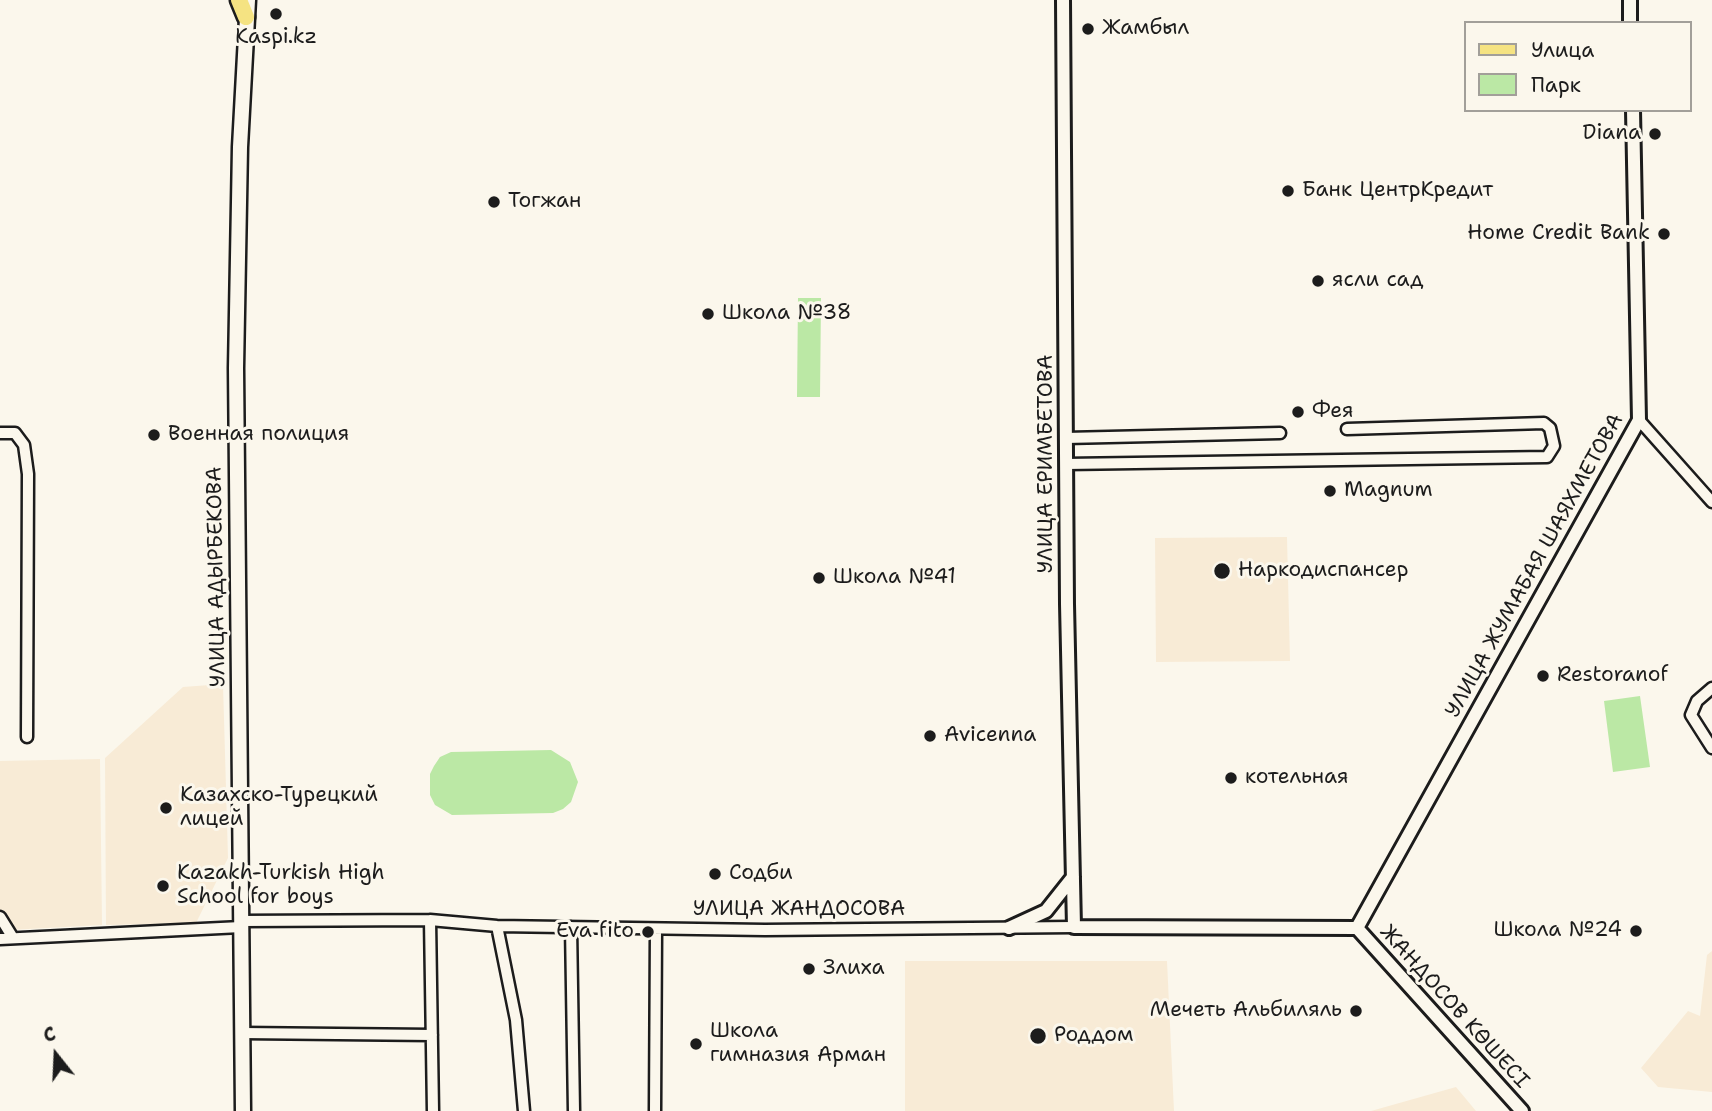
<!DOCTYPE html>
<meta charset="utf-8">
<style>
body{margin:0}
#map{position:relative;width:1712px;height:1111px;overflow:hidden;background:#fbf7ec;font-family:"Shantell Sans",sans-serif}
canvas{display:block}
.legend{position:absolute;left:1464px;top:21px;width:228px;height:91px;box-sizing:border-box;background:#fbf7ec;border:2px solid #a29f99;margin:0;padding:9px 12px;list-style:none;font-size:21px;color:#1c1c1c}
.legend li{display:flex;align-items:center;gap:14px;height:35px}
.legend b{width:35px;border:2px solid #a29f99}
.north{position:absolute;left:21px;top:1020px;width:70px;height:70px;-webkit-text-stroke:5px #fbf7ec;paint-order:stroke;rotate:342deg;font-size:19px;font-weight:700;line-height:28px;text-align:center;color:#1c1c1c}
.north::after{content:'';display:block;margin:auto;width:24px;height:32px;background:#1c1c1c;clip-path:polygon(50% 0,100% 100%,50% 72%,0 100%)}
</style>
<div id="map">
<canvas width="1712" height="1111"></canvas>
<ul class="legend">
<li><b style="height:9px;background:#f5e382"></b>Улица</li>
<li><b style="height:19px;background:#bbe8a5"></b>Парк</li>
</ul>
<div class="north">С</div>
</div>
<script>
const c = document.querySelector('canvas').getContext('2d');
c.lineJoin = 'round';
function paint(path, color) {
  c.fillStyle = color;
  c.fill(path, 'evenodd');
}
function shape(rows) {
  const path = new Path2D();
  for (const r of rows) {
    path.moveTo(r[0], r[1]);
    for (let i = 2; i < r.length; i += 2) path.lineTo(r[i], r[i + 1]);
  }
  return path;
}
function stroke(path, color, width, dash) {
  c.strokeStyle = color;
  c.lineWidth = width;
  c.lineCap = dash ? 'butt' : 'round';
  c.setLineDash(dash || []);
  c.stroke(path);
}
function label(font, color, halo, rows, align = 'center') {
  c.font = font + ' "Shantell Sans",sans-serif';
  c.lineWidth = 6;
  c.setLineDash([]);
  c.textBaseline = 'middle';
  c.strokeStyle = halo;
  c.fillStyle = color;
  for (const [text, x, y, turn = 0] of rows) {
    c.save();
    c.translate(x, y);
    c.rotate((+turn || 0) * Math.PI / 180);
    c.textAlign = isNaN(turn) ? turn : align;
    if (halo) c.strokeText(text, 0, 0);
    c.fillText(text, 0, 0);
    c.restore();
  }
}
const built = shape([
 [1287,537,1290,661,1156,662,1155,538],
 [223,684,228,858,196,923,106,925,105,758,183,687],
 [100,759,102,925,9,930,0,913,0,761],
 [1712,951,1712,1092,1658,1087,1641,1068,1688,1011,1700,1016,1707,955],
 [905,961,1167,961,1174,1111,905,1111],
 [1456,1087,1476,1111,1371,1111]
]);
const green = shape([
 [798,298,821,298,820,397,797,397],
 [1640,696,1650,767,1613,772,1604,701],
 [551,750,570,762,578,782,571,802,563,809,553,813,452,815,435,805,430,795,430,774,434,766,440,757,451,752]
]);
const minor = shape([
 [1639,420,1712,502],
 [0,433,15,433,24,445,28,474,27,737],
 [1066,438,1280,433],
 [1066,464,1547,457,1554,446,1550,428,1544,423,1347,429],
 [1712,688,1697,701,1691,715,1712,748],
 [0,917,13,938],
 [430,920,433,1111],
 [241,921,430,920,497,926,765,930,1074,927],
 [497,926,516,1020,524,1111],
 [571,927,574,1111],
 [0,939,241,927],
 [242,1033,432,1035],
 [655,1111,656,929]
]);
const tertiary = shape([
 [1063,0,1067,604,1074,927,1357,928],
 [1630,0,1630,23],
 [1009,928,1046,911,1073,877],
 [1357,928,1639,420,1633,110],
 [1357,928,1522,1111]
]);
const secondary = shape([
 [243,1111,236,368,240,147,248,0]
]);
const primary = shape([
 [239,0,246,17]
]);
const markers = [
 [276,14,7,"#1c1c1c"],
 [1088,29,7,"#1c1c1c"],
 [1655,134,7,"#1c1c1c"],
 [1288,191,7,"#1c1c1c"],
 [494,202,7,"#1c1c1c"],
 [1664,234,7,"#1c1c1c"],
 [1318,281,7,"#1c1c1c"],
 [708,314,7,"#1c1c1c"],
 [1298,412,7,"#1c1c1c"],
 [154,435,7,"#1c1c1c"],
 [1330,491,7,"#1c1c1c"],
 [1222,571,9,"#1c1c1c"],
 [819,578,7,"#1c1c1c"],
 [1543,676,7,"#1c1c1c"],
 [930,736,7,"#1c1c1c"],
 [1231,778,7,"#1c1c1c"],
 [166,808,7,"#1c1c1c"],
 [715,874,7,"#1c1c1c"],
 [163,886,7,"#1c1c1c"],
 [1636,931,7,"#1c1c1c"],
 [648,932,7,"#1c1c1c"],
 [809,969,7,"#1c1c1c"],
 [1356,1011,7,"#1c1c1c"],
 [1038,1036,9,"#1c1c1c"],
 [696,1044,7,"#1c1c1c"]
];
const poiNames = [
 ["Жамбыл",1102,29],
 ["Kaspi.kz",276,38,"center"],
 ["Diana",1641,134,"right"],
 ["Банк ЦентрКредит",1302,191],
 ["Тогжан",508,202],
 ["Home Credit Bank",1650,234,"right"],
 ["ясли сад",1332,281],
 ["Школа №38",722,314],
 ["Фея",1312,412],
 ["Военная полиция",168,435],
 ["Magnum",1344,491],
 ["Наркодиспансер",1238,571],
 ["Школа №41",833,578],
 ["Restoranof",1557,676],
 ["Avicenna",944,736],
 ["котельная",1245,778],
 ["Казахско-Турецкий",180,796],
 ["лицей",180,820],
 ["Kazakh-Turkish High",177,874],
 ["School for boys",177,898],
 ["Содби",729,874],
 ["Школа №24",1622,931,"right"],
 ["Eva fito",634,932,"right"],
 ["Злиха",823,969],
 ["Мечеть Альбиляль",1342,1011,"right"],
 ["Школа",710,1032],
 ["гимназия Арман",710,1056],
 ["Роддом",1054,1036]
];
const streetNames = [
 ["УЛИЦА ЕРИМБЕТОВА",1047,464,-90],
 ["УЛИЦА ЖУМАБАЯ ШАЯХМЕТОВА",1535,566,-61],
 ["УЛИЦА АДЫРБЕКОВА",217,577,-91],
 ["УЛИЦА ЖАНДОСОВА",799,910],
 ["ЖАНДОСОВ КӨШЕСІ",1454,1007,48]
];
paint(built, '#f8ebd6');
paint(green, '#bbe8a5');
stroke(minor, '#1c1c1c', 15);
stroke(tertiary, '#1c1c1c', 18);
stroke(secondary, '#1c1c1c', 19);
stroke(primary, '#1c1c1c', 21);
stroke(minor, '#fbf7ec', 10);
stroke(tertiary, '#fbf7ec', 12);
stroke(secondary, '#fbf7ec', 14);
stroke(primary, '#f5e382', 16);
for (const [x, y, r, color] of markers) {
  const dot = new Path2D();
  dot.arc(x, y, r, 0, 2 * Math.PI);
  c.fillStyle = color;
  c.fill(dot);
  stroke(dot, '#fbf7ec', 2.5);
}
label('21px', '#1c1c1c', '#fbf7ec', poiNames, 'left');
label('21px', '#1c1c1c', '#fbf7ec', streetNames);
</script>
